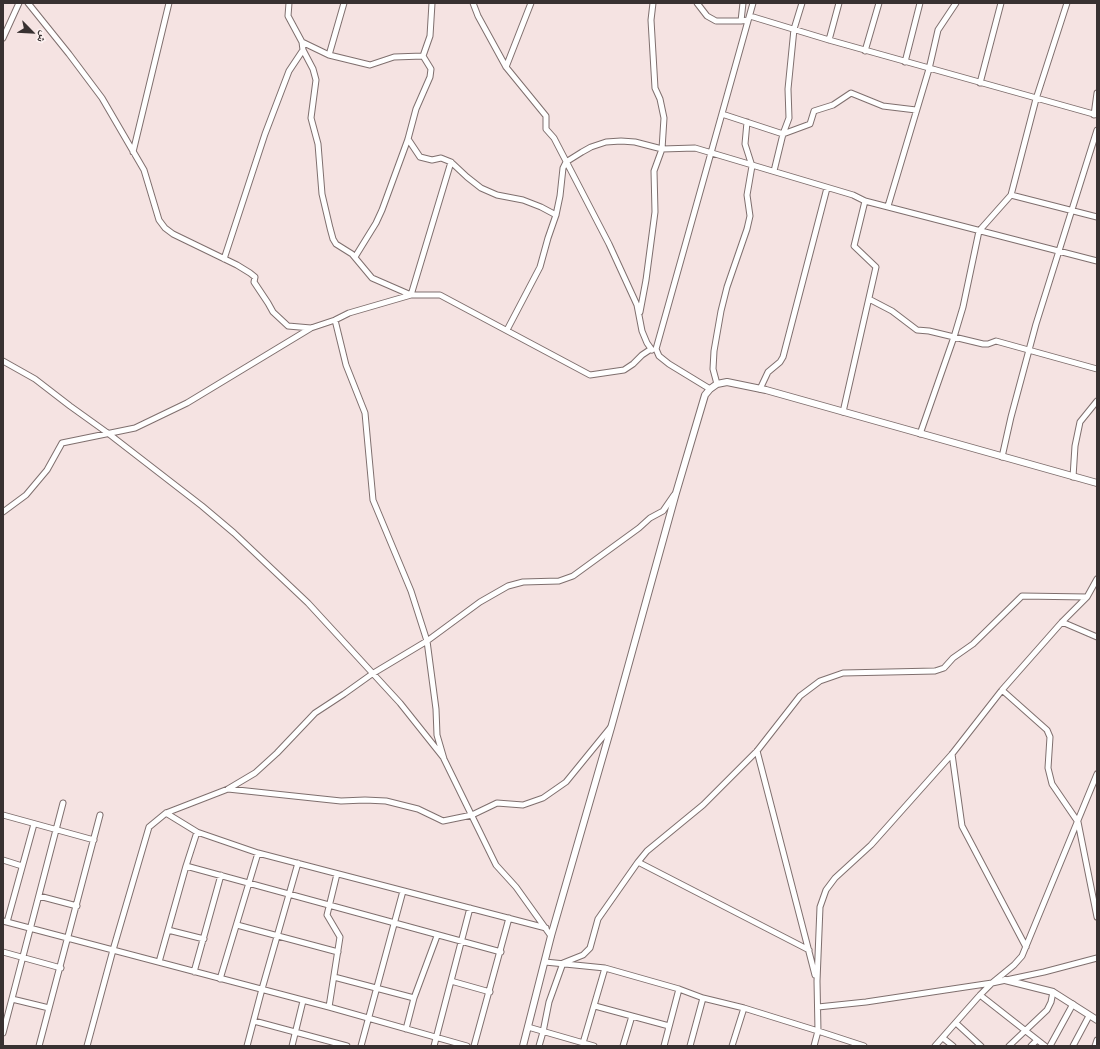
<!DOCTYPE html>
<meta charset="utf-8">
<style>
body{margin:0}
#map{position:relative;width:1100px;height:1049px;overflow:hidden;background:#f5e3e2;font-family:Cabin,"Noto Naskh Arabic",sans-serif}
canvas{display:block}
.frame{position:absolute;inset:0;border:4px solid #383131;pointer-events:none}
.north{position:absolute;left:12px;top:12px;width:40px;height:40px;-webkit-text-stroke:3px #fdf2f1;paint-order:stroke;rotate:114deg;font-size:11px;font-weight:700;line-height:16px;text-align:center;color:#383131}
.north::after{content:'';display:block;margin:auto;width:14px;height:18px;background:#383131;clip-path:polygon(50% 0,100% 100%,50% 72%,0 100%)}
</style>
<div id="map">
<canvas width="1100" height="1049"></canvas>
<div class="frame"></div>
<div class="north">ش</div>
</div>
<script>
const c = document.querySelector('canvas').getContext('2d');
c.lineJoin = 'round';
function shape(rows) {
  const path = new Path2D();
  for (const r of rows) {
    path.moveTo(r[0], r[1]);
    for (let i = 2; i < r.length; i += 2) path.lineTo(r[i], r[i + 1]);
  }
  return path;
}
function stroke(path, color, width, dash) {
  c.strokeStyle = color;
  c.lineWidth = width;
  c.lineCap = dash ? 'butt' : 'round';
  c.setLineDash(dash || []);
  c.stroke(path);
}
const minor = shape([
 [28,3,69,54,102,98,144,170,159,220,165,228,173,234,237,265,250,273,255,277,254,282,268,303,273,312,288,326,311,328,335,320,349,313,411,295,451,162],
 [289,3,288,16,302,42,303,50,313,69,316,80,311,118,318,144,322,194,330,228,333,239,336,244,352,254,372,278,411,295,440,295,590,375,624,370,633,364,642,355,651,349],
 [473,3,478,16,506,67,546,116,546,129,554,138,609,244,637,305,642,331,647,343,652,350],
 [697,3,707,16,716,21,741,21,748,20],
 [750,16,829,40,1097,115],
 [741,21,743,3],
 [3,38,19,3],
 [829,40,839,3],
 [302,42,329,55,370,65,394,57,423,56],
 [865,51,879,3],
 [329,55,344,3],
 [905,62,920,3],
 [506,67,531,3],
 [980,83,1001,3],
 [722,114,783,134,810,124,814,111,833,105,851,93,883,106,916,110],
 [1094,115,1097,93],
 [408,139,420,157,432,160,441,158,451,162,467,177,481,188,497,195,523,200,541,207,556,215],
 [133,152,169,3],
 [774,171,783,134,789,118,788,89,794,29,802,3],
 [1011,195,1097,217],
 [888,206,929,69,938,30,956,3],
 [355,257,376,223,382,210,408,139,416,109,430,77,431,69,423,56,430,36,432,3],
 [224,259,265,134,289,71,303,50],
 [869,299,892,311,917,330,929,331,983,344,988,344,996,341,1097,369],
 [640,312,646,280,655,212,654,171,662,149,664,118,660,99,655,88,651,20,653,3],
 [335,320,346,365,365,413,373,500,411,591,427,641,436,709,437,735,444,759,496,865,516,887,551,936],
 [507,330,540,267,548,238,556,215,560,196,563,168,566,162,582,152,591,147,606,142,621,141,635,142,662,149,695,148,853,195,865,201,1097,261],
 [3,361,35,379,70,406,109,434,202,506,234,533,308,603,400,703,443,757],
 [717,384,713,369,714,351,721,311,727,287,747,229,750,216,747,195,752,166,745,144,747,122],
 [710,389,669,364,659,356,656,349,753,3],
 [760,389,768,372,780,362,783,357,827,188],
 [843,412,876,267,854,246,865,201],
 [920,434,954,337,963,307,979,231,1011,195,1036,99,1067,3],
 [1002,457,1011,417,1036,324,1097,130],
 [1073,477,1075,446,1080,422,1097,401],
 [3,512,26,495,47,470,62,443,135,428,187,403,311,328],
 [1062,622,1097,637],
 [1002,690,1047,730,1050,737,1048,768,1052,784,1078,822,1097,917],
 [757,751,815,975],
 [952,754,962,826,1026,947],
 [228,789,341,801,365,800,386,801,418,809,443,821,472,815,497,803,523,805,543,798,566,782,610,728],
 [166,813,197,832,258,853,546,928],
 [3,815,94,840],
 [3,860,22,866],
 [638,862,809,950],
 [186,866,501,952],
 [39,896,77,906],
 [3,921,329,1007,467,1046],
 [7,922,34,824],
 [237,925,338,952],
 [168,930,204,939],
 [3,952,61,968],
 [159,962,186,866,197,832],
 [545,962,605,968,679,989,703,998,744,1008,818,1031,814,1046],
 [194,972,221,875],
 [334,977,414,998],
 [220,979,258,853],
 [451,981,490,992],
 [980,995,1045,1046],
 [12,999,49,1008],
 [595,1006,669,1026],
 [329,1007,340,937,327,915,337,874],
 [818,1007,866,1002,992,983,1044,972,1097,958],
 [254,1021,347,1046],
 [956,1023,981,1046],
 [528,1027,594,1046],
 [406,1029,414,998,437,936],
 [3,1033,63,803],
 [943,1038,953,1046],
 [583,1043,605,968],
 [39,1046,100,815],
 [87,1046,113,950,149,827,166,813,228,789,255,773,277,753,315,713,344,694,372,674,427,641,480,602,508,586,523,582,559,581,573,576,639,528,650,518,663,511,674,495],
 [247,1046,262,989,298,863],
 [292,1046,303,1001],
 [361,1046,403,891],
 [434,1046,470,908],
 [474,1046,509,918],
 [539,1046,543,1032,549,1002,563,963,583,955,590,948,598,919,638,862,647,851,703,805,757,751,800,696,820,681,843,673,935,671,944,668,953,658,973,644,1022,596,1087,597],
 [623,1046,632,1016],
 [664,1046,679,989],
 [690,1046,703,998],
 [732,1046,744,1008],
 [864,1046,818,1031,817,981,820,907,826,890,835,878,871,845,952,754,1002,690,1062,622,1087,597,1097,579],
 [935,1046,980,995,992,983,1014,965,1022,956,1097,774],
 [1009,1046,1047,1010,1051,1002,1053,992],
 [1031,1046,1037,1040],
 [1050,1046,1073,1004],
 [1073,1046,1089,1016],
 [1095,1046,1097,1040]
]);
const tertiary = shape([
 [1005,980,1053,992,1097,1020],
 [523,1046,551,936,611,728,676,493,705,395,710,389,717,384,727,382,766,390,1097,483]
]);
stroke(minor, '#7f6f6e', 7);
stroke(tertiary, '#7f6f6e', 8);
stroke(minor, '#fff', 5);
stroke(tertiary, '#fff', 6);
</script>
